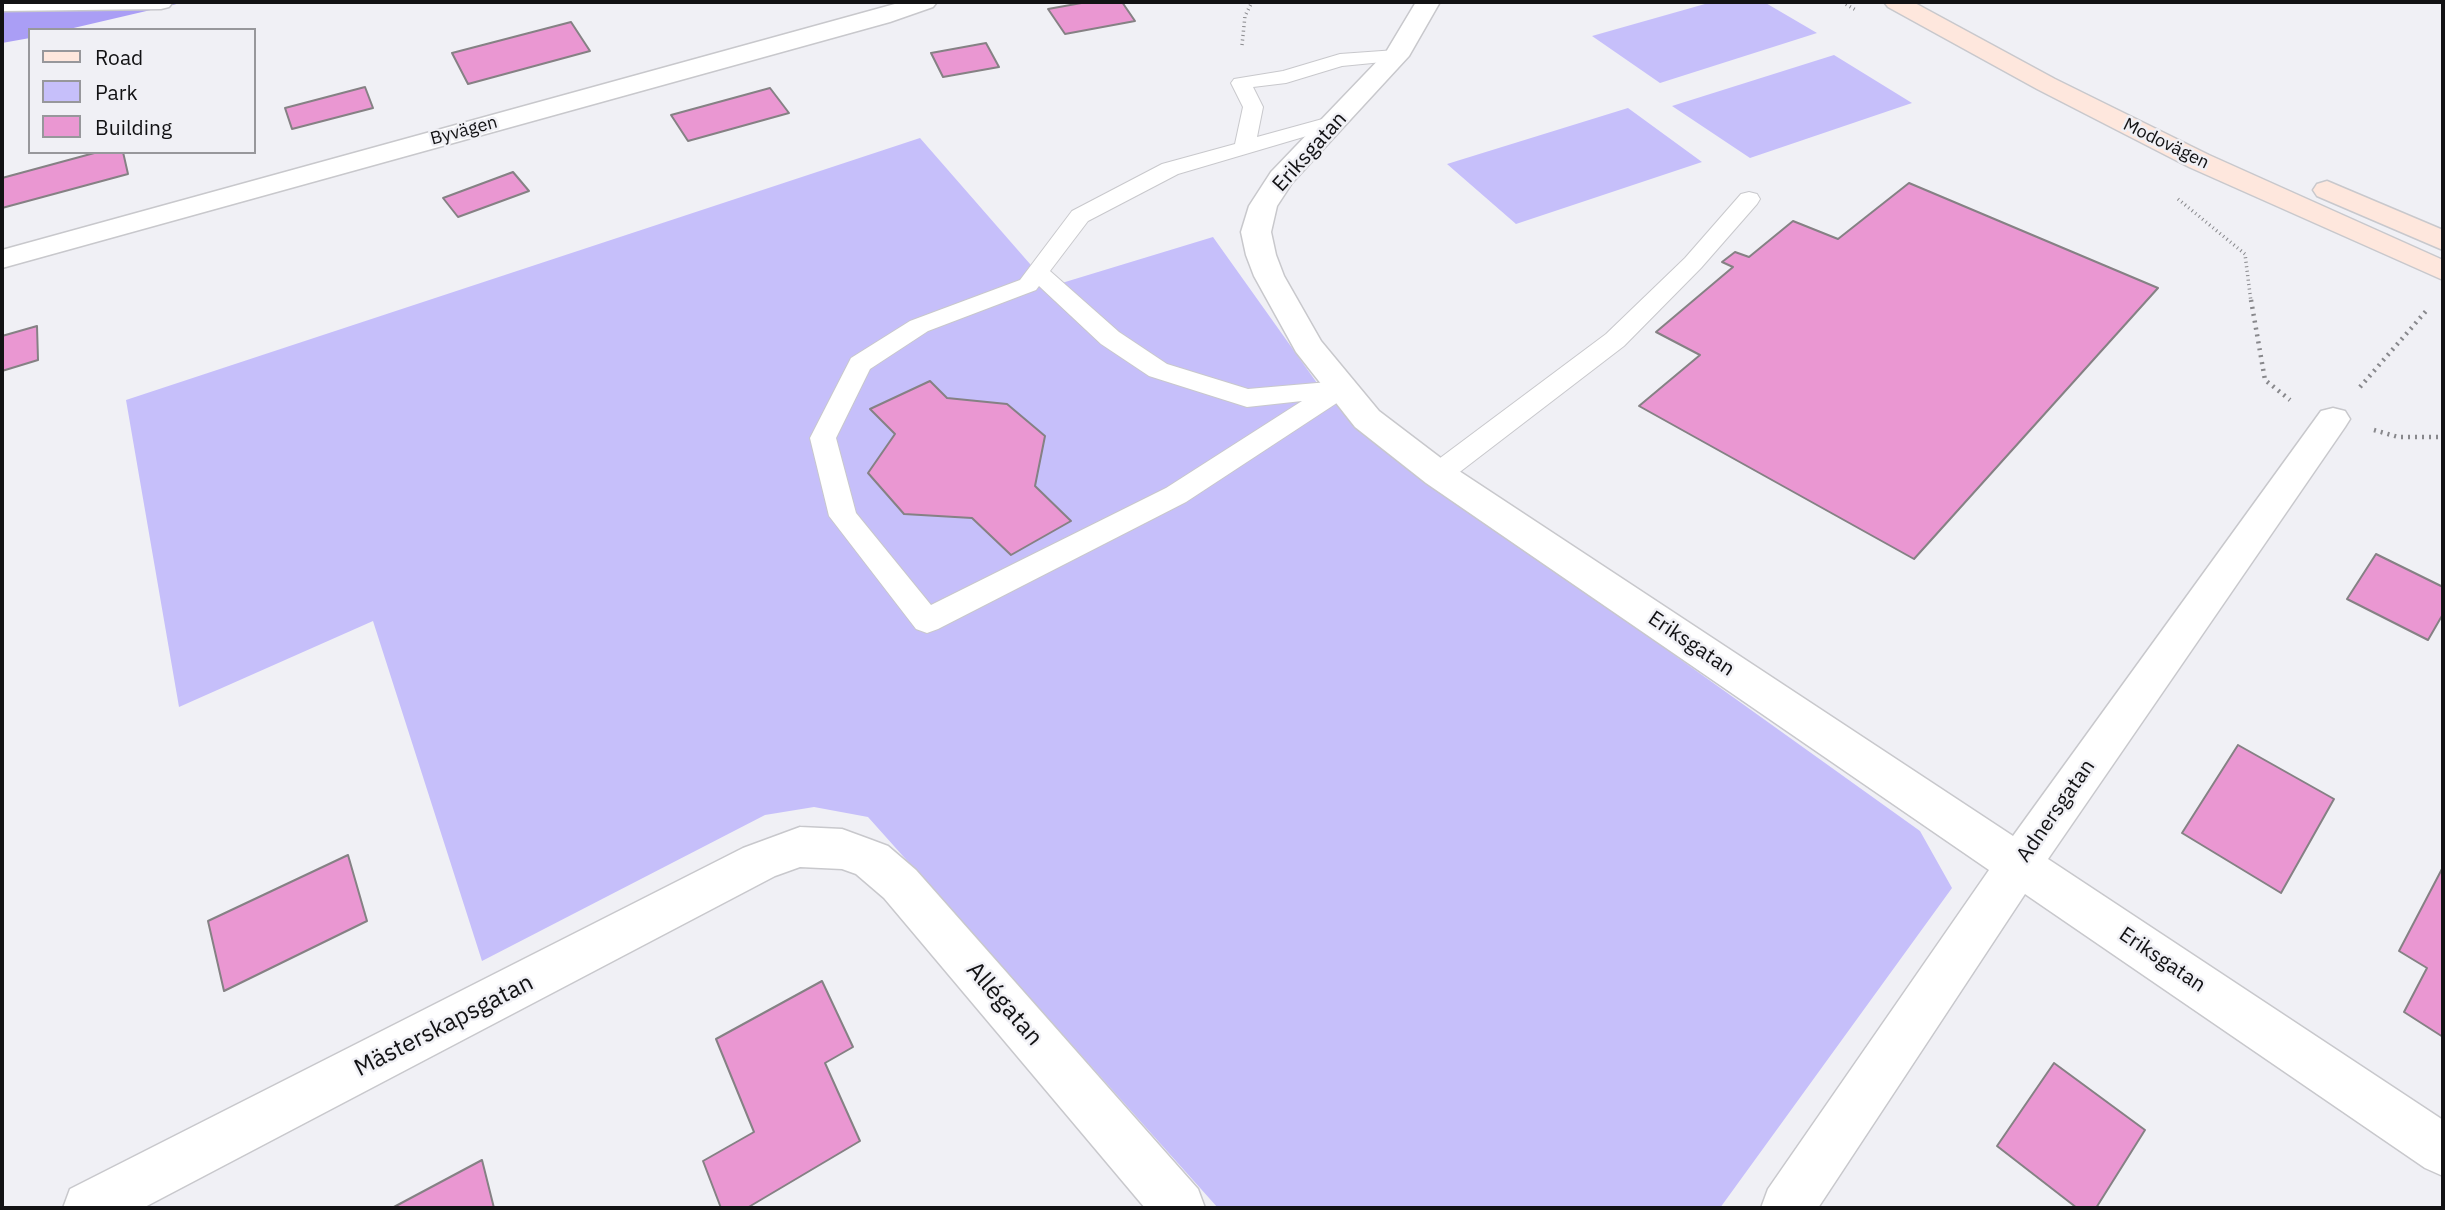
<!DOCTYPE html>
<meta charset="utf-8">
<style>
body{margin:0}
#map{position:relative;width:2445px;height:1210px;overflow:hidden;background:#f0f0f5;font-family:"IBM Plex Sans",sans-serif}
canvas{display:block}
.frame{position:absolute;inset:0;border:4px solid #121214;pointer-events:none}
.legend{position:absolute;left:28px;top:28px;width:228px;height:126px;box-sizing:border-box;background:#f0f0f5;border:2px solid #97979b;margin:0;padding:9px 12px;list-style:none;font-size:21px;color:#121214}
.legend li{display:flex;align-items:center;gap:14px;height:35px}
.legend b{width:35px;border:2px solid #97979b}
</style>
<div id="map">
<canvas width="2445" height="1210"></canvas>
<div class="frame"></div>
<ul class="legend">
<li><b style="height:9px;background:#fee7dd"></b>Road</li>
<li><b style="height:19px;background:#c6bffa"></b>Park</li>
<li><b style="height:19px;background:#ea97d2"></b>Building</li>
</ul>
</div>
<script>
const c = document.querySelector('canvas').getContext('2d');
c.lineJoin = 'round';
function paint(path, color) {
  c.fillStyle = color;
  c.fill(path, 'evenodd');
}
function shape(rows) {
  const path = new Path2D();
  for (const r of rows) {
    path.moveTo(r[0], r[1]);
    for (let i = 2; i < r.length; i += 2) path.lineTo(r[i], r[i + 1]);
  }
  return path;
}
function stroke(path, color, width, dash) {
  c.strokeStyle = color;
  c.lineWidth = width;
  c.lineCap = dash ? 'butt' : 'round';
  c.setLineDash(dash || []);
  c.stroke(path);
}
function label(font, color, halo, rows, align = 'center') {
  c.font = font + ' "IBM Plex Sans",sans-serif';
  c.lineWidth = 5;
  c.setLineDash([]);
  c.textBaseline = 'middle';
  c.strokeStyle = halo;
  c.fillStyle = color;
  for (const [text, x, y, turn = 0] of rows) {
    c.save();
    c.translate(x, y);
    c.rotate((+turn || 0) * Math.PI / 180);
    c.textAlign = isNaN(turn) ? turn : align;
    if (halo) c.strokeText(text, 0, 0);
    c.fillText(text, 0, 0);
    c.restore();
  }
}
const green = shape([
 [1712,2,1764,2,1817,33,1660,83,1592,36],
 [1834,55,1912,103,1750,158,1672,106],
 [1628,108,1702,162,1516,224,1447,164],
 [920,138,1037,272,1052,286,1213,237,1327,397,1409,465,1920,831,1952,888,1720,1208,1218,1208,868,817,814,807,765,815,482,961,373,621,179,707,126,400]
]);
const forest = shape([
 [2,2,185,2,65,30,30,30,30,38,2,43]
]);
const building = shape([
 [1087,2,1122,2,1135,21,1065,34,1048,9,1087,2],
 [571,22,590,51,468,84,452,53,571,22],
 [986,43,999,67,943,77,931,53,986,43],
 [365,87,373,108,292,129,285,108,365,87],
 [770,88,789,113,688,141,671,115,770,88],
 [98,152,123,152,128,174,2,208,2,178,98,152],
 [513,172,529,191,458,217,443,198,513,172],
 [1909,183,2158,288,1914,559,1639,406,1700,355,1656,332,1733,267,1722,262,1735,252,1749,257,1793,221,1838,239,1909,183],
 [37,326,38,360,2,371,2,336,37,326],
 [930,381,947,398,1007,404,1045,436,1035,486,1071,521,1011,555,972,518,904,514,868,473,895,434,870,409,930,381],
 [2376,554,2443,587,2443,614,2428,640,2347,599,2376,554],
 [2238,745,2334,799,2281,893,2182,833,2238,745],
 [348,855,367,921,224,991,208,921,348,855],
 [2443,867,2443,1037,2404,1012,2427,968,2399,951,2443,867],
 [822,981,853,1047,825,1063,860,1141,747,1208,721,1208,703,1161,754,1132,716,1039,822,981],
 [2054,1063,2145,1130,2096,1208,2077,1208,1997,1146,2054,1063],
 [482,1160,494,1208,392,1208,482,1160]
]);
const pathFar1 = shape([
 [1842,2,1856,10],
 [1242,45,1245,16,1252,2],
 [2178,199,2245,254,2251,302]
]);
const path = shape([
 [2251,300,2265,380,2290,400],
 [2360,387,2427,310],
 [2374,430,2398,437,2443,437]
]);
const service = shape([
 [1396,50,1403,52,1406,56,1403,60,1342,66,1286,83,1253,87,1263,107,1257,137,1337,115,1344,117,1347,121,1344,125,1178,174,1088,221,1050,271,1119,332,1167,364,1248,389,1340,381,1349,383,1353,389,1349,395,1186,502,938,629,927,633,916,629,829,516,810,438,851,358,910,321,1020,280,1072,211,1162,164,1235,144,1243,107,1231,83,1234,79,1283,71,1340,54,1396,50],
 [1039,286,1101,344,1149,376,1247,407,1302,401,1166,488,931,605,856,513,836,438,870,369,928,331,1036,290,1039,286],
 [1749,192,1757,194,1760,199,1757,204,1701,268,1624,346,1448,481,1438,484,1428,481,1424,474,1428,467,1606,334,1685,258,1741,194,1749,192]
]);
const minor = shape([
 [2,2,173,2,169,7,161,9,2,11,2,2],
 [902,2,937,2,933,7,890,22,2,268,2,250,902,2],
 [1416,2,1440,2,1409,56,1292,183,1277,206,1271,232,1276,255,1284,276,1321,341,1379,411,1450,465,2013,836,2321,411,2333,408,2345,411,2350,419,2345,427,2048,859,2443,1120,2443,1176,2425,1168,2025,894,1818,1208,1761,1208,1768,1189,1989,870,1426,483,1355,427,1296,352,1254,276,1246,255,1241,232,1249,206,1271,172,1386,52,1416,2],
 [800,827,842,829,872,840,888,846,916,870,1198,1189,1205,1208,1145,1208,884,898,856,874,842,869,800,867,775,876,143,1208,63,1208,70,1189,743,848,800,827]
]);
const secondary = shape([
 [1884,2,1913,2,2055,79,2209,155,2443,260,2443,280,2189,167,2037,89,1888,7,1884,2],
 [2327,181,2443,230,2443,250,2317,196,2313,190,2317,184,2327,181]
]);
const farStreetnames = [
 ["Byvägen",464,131,-15],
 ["Modovägen",2166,144,26]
];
const streetNames = [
 ["Eriksgatan",1310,152,-48],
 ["Eriksgatan",1691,644,34],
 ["Adnersgatan",2056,811,-55],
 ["Eriksgatan",2162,960,34]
];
const nearStreetnames = [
 ["Allégatan",1004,1004,49],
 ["Mästerskapsgatan",444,1026,-27]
];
paint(green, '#c6bffa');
paint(forest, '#aa9ef5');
paint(building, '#ea97d2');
stroke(building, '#858184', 2);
stroke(service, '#c8c8cc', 2);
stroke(minor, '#c8c8cc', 3);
stroke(secondary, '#c8c8cc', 3);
stroke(pathFar1, '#88888c', 3.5, [1, 3.5]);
stroke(path, '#88888c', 4.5, [2, 5]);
paint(service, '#fff');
paint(minor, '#fff');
paint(secondary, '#fee7dd');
label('18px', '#121214', '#f0f0f5', farStreetnames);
label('21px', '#121214', '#f0f0f5', streetNames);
label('24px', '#121214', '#f0f0f5', nearStreetnames);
</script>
